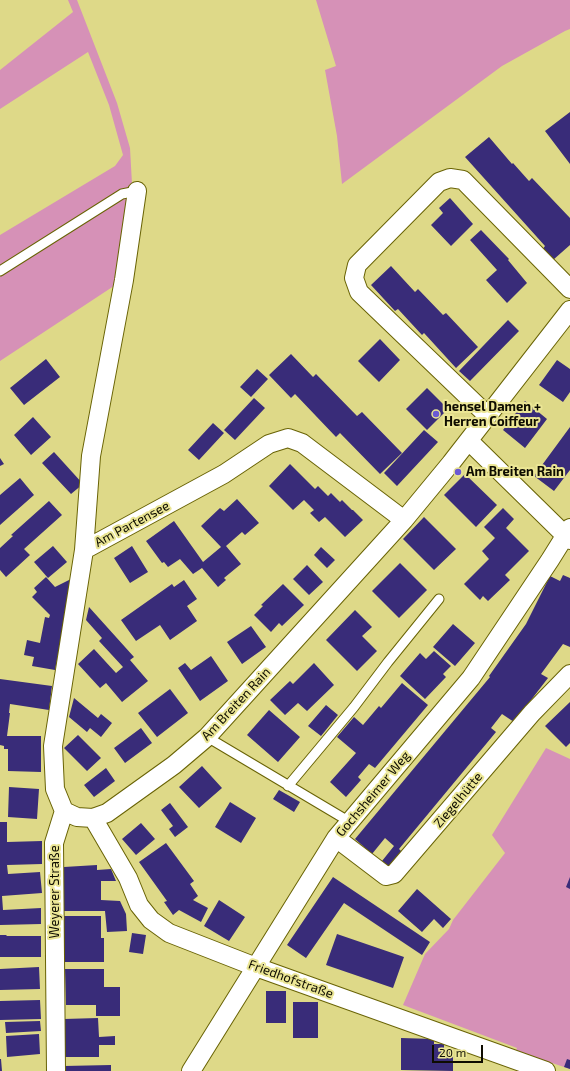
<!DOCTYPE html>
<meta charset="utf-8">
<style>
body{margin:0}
#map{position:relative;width:570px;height:1071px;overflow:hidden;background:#ded988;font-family:"Exo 2",sans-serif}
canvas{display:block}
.scale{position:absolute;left:432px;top:1045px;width:51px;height:18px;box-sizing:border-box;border:2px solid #0e0c00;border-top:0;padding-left:5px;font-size:12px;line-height:14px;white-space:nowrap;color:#0e0c00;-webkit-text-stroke:3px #ebe695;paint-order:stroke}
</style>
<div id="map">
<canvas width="570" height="1071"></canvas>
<div class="scale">20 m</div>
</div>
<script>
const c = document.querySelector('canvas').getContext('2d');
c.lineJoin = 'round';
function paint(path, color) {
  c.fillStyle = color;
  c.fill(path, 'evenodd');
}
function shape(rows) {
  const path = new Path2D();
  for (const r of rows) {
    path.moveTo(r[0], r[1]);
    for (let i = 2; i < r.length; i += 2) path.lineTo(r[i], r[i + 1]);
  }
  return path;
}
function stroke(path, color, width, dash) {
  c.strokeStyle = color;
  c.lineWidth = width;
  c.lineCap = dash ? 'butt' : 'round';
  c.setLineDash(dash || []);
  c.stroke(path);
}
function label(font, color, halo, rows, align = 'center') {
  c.font = font + ' "Exo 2",sans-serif';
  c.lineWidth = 4;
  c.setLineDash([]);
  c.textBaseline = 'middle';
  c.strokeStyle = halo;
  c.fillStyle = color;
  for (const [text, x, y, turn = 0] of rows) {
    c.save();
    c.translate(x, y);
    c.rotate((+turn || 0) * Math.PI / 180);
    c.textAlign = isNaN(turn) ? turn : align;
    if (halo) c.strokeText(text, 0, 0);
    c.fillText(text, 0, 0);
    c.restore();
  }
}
const green = shape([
 [68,0,77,0,117,103,130,148,132,184,123,193,137,191,123,280,0,361,0,235,115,166,123,155,109,105,88,52,0,109,0,70,73,12],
 [316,0,570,0,570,29,565,31,502,66,342,184,337,136,325,70,336,66],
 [546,748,570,759,570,1069,516,1051,517,1048,403,1005,425,954,449,929,453,920,505,853,492,835]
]);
const building = shape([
 [570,112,570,164,545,131],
 [489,137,512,164,513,163,529,181,532,178,570,218,570,245,553,260,542,250,545,246,465,157],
 [450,198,473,224,451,246,431,225,443,213,439,208],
 [481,230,509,259,508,260,527,283,507,303,486,280,497,270,470,240],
 [391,266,415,292,418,289,443,315,446,313,478,347,456,368,424,333,422,335,398,309,395,311,371,285],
 [508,320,519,331,470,381,459,371],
 [380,339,400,360,379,382,358,361],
 [291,354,313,377,316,374,357,416,362,412,402,453,380,474,340,433,336,437,295,394,291,398,269,375],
 [46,359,60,377,24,405,10,388],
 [557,360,570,369,570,392,563,402,539,385],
 [257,369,268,379,251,397,240,387],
 [427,388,448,409,427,430,406,409],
 [254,398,265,408,235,440,224,430],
 [525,401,547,419,525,448,503,430],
 [33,417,51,437,31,455,14,435],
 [213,423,224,433,199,460,188,450],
 [570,427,570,470,554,491,534,476],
 [424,430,438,442,397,486,384,473],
 [54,452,83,484,71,494,42,463],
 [0,458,4,464,0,466],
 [290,464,315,489,318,486,328,496,331,493,340,502,342,500,352,510,353,510,363,520,345,537,325,517,319,522,310,513,314,510,304,500,293,510,269,486],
 [465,474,497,505,476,527,444,495],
 [20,478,34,495,0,525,0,495],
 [237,499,259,523,245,535,242,532,226,546,241,564,224,578,226,580,218,587,202,568,193,574,180,559,168,567,164,562,162,563,146,541,174,521,203,562,221,547,201,526,220,508,224,511],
 [49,501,62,515,24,549,30,555,6,577,0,570,0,548,13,536,11,535],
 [503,508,514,519,506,528,529,551,505,575,510,580,488,601,483,596,480,600,464,584,489,559,482,551,495,538,484,527],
 [424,517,456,549,434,570,403,539],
 [53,546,67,562,48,578,34,562],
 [132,546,148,572,130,583,114,558],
 [321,547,335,560,327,568,314,555],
 [400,563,427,590,399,618,372,591],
 [307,565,323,582,309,595,293,579],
 [563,575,570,578,570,647,563,644,541,674,548,678,514,722,502,714,491,728,496,732,399,849,403,853,391,868,382,861,394,846,385,838,372,854,355,839,490,677,489,676,526,624,550,576,560,581],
 [46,577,55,587,73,578,55,670,32,666,34,657,24,655,27,640,40,643,45,617,49,618,50,615,32,597,37,592,34,588],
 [184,580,197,599,187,606,197,621,170,640,160,625,136,641,121,620,172,584,174,587],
 [283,584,304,605,282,626,279,623,271,632,254,615,263,606,261,605],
 [89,607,134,657,130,660,148,681,122,702,106,683,100,688,78,664,94,649,116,673,123,667,99,641,102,638,86,620],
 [355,610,372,627,362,636,377,651,357,671,326,640],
 [453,624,475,643,455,666,433,647],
 [251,626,266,647,242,664,227,642],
 [434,651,451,666,443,674,446,677,425,699,400,676,420,653,426,659],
 [211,656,228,681,200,701,178,668,185,663,191,670],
 [314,663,334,685,307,711,298,703,285,715,270,700,290,681,293,684],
 [0,679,52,686,49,710,10,704,9,713,10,713,7,736,41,736,41,772,8,771,8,749,4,749,4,746,0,745],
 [402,683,428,705,375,768,369,764,358,777,361,780,346,797,330,782,356,753,337,737,354,717,363,725,379,706,381,708],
 [170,689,188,713,157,737,138,713],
 [74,698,98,718,101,714,112,723,101,737,90,728,87,732,69,717],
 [570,702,570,743,566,747,545,726],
 [326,705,338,715,321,736,308,726],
 [269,710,300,737,278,762,247,735],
 [141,728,152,743,125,763,114,748],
 [78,735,101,758,87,771,64,748],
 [202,766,222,788,199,808,179,787],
 [106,768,115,781,94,797,84,785],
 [9,787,39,789,37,819,8,817],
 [279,790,300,802,294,812,273,799],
 [230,802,256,818,241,843,215,827],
 [170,803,188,827,175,837,169,829,173,826,161,810],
 [0,822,7,822,7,842,42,841,42,864,7,865,8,874,40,872,42,893,2,896,3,910,41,908,41,924,0,925],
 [141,823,155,839,136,855,122,839],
 [166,843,194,881,190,884,198,896,193,900,208,908,201,922,179,910,173,915,164,902,167,901,139,862],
 [97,865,97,870,111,869,116,881,101,881,101,900,120,901,126,914,127,931,107,932,105,911,63,911,63,883,64,867],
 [333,877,430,942,422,955,344,903,306,958,287,945],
 [570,877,570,889,566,887],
 [417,889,451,919,443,928,434,919,422,932,398,911],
 [219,900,245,917,229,941,204,926],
 [64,916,101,916,101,938,104,938,104,962,64,962],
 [132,933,146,935,143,954,129,952],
 [337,934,404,957,393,988,326,965],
 [0,935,7,935,6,936,41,936,41,957,0,957],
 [39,967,40,989,0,990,0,969],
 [65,969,104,969,104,987,120,987,120,1016,96,1016,96,1005,66,1005],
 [266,991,286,991,286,1023,266,1023],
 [40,1000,41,1019,0,1020,0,1001],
 [293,1002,318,1002,318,1038,293,1038],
 [98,1018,99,1037,115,1036,115,1045,99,1045,99,1057,65,1057,64,1019],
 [40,1021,41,1031,6,1033,5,1022],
 [39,1034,40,1054,7,1057,6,1036],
 [401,1038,434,1039,434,1044,444,1044,444,1050,453,1050,453,1071,401,1070],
 [0,1059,1,1059,2,1071,0,1071],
 [567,1059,570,1060,570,1069,564,1067],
 [111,1065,111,1071,64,1071,64,1066]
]);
const service = shape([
 [0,271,122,194,137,191],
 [207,737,350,822],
 [288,786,354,707,388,662,439,599]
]);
const minor = shape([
 [487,415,359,292,354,278,357,265,439,182,450,178,463,180,570,289],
 [469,441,570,540],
 [84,550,224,474,269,444,288,438,302,443,404,520],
 [64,811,77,817,93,818,107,813,174,765,207,737,404,520,451,463,570,310],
 [93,818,128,878,139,905,151,920,169,933,256,967,546,1071],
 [336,838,386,876,394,874,532,713,570,674],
 [56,1071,54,843,64,811,55,789,53,746,84,550,91,456,124,280,137,191],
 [191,1071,336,838,471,678,550,560,570,528]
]);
const markers = [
 [436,414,4,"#6b59d3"],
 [458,472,4,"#6b59d3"]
];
const poiNames = [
 ["hensel Damen +",444,407],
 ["Herren Coiffeur",444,422],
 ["Am Breiten Rain",466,472]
];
const streetNames = [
 ["Am Partensee",132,524,-28],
 ["Am Breiten Rain",236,704,-47],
 ["Gochsheimer Weg",373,794,-50],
 ["Ziegelhütte",458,800,-50],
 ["Weyerer Straße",55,892,-90],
 ["Friedhofstraße",291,979,20]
];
paint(green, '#d691b7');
paint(building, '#392c79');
stroke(service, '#696305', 11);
stroke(minor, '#696305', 20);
stroke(service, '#fff', 9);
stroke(minor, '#fff', 18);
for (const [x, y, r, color] of markers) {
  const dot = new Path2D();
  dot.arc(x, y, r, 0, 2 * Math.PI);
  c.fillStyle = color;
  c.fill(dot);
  stroke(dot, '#ebe695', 1.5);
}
label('bold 13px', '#0e0c00', '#ebe695', poiNames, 'left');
label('13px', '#0e0c00', '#ebe695', streetNames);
</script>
